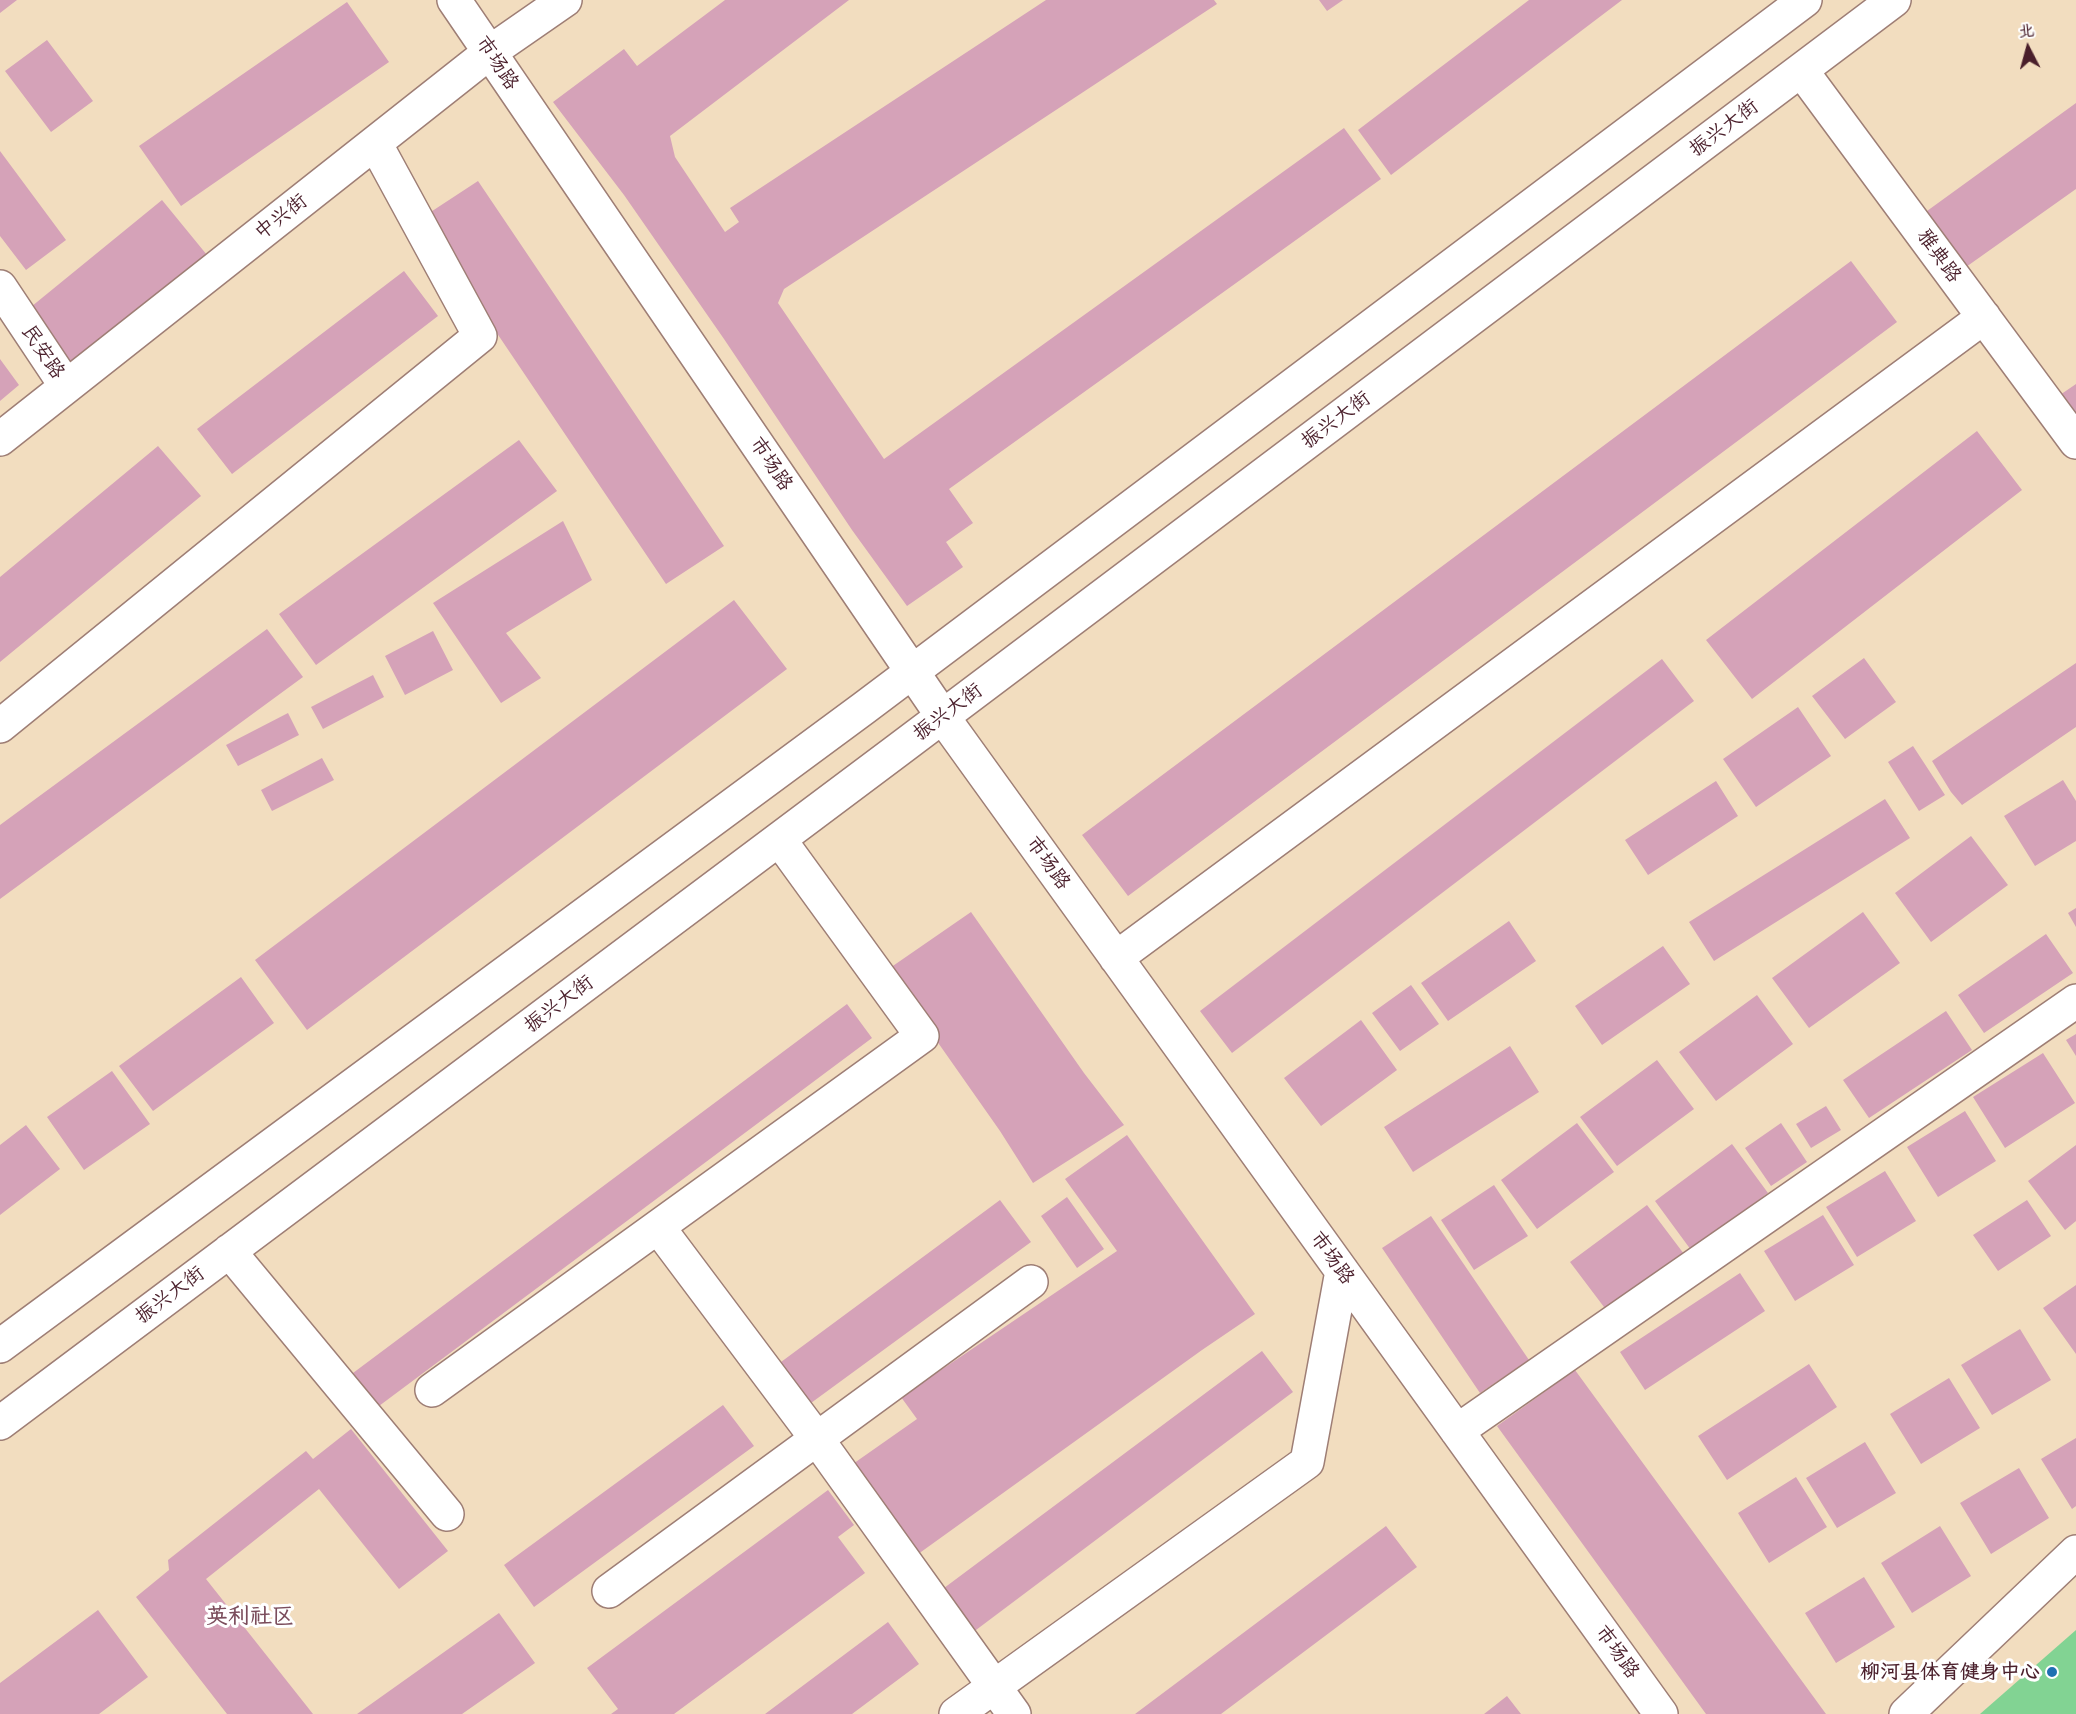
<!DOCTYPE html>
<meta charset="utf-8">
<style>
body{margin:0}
#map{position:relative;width:2076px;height:1714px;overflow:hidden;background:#f2ddbf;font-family:Delius,"LXGW WenKai TC",sans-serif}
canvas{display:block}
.north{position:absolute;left:1998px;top:18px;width:60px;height:60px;-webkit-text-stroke:4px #fff;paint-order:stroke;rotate:354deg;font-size:16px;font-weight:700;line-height:24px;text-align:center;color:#4a1f2b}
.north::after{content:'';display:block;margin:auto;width:21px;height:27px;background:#4a1f2b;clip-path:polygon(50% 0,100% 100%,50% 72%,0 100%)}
</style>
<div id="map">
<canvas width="2076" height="1714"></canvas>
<div class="north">北</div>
</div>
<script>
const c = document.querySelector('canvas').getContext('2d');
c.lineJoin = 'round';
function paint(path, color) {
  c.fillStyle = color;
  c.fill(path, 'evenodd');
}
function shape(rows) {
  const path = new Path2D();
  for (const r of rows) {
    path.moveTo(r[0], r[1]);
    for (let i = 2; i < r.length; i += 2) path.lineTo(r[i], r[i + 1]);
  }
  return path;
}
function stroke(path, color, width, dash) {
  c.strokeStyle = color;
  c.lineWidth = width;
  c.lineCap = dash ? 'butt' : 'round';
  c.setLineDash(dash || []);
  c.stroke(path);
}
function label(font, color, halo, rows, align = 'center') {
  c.font = font + ' Delius,"LXGW WenKai TC",sans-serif';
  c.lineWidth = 6;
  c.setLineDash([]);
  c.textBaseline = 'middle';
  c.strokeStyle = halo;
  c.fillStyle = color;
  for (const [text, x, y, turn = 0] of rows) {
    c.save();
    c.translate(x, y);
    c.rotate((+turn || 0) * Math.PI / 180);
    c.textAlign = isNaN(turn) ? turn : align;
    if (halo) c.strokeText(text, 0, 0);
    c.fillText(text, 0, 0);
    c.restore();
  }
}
const green = shape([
 [2076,1630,2076,1714,1980,1714]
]);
const building = shape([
 [0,0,17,0,0,13],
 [725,0,849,0,670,136,675,157,725,232,739,222,730,208,1046,0,1214,0,1217,4,784,289,778,303,884,459,1344,128,1381,179,949,489,973,523,946,542,963,567,907,606,852,530,724,339,624,195,553,102,624,49,637,66],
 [1319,0,1343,0,1327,11],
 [1529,0,1622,0,1391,175,1358,130],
 [347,2,389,62,181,206,139,146],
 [47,40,93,101,51,132,5,71],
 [2076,103,2076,189,1966,267,1927,211],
 [0,151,66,240,26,270,0,236],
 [478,181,724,546,666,584,420,219],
 [162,200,207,255,71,365,26,311],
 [1851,261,1897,322,1128,896,1082,835],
 [404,271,438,316,232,474,197,429],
 [0,359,19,385,0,401],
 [2076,384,2076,423,2057,397],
 [1977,431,2022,490,1752,699,1706,640],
 [519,440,557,491,316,665,279,614],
 [158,446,201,496,0,662,0,577],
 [563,521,592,580,506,633,541,678,501,703,433,603],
 [734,600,787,669,307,1030,255,960],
 [267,629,303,677,0,899,0,825],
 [433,631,453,670,405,695,385,656],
 [1864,658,1896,702,1845,739,1812,696],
 [1662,659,1694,701,1232,1053,1200,1011],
 [2076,663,2076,727,1962,805,1951,792,1932,761],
 [373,675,384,697,323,729,311,707],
 [1798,707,1831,756,1756,807,1723,759],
 [288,713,299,735,238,766,226,745],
 [1913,746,1945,795,1919,811,1888,762],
 [322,758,334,780,272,811,261,790],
 [2063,780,2076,801,2076,841,2035,866,2004,816],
 [1716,781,1738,816,1648,875,1625,840],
 [1885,799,1910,838,1714,961,1689,922],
 [1971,836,2008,885,1931,942,1895,893],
 [2076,908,2076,927,2068,913],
 [971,912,1084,1073,1124,1125,1033,1183,1000,1131,887,970],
 [1863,912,1900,963,1809,1028,1772,978],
 [1509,921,1536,961,1448,1021,1421,983],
 [2046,934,2073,973,1984,1033,1958,995],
 [1663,946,1690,984,1602,1045,1575,1006],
 [241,977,274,1023,153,1111,119,1066],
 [1411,985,1439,1024,1400,1051,1372,1013],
 [1757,995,1793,1044,1716,1101,1679,1052],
 [847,1004,872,1038,379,1406,353,1373],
 [1946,1011,1972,1050,1869,1118,1843,1080],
 [1361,1020,1397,1070,1321,1126,1284,1078],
 [2076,1034,2076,1056,2066,1040],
 [1510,1046,1539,1092,1413,1172,1384,1127],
 [2043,1053,2075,1103,2005,1148,1973,1097],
 [1657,1060,1694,1109,1617,1166,1580,1117],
 [112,1071,150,1124,84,1170,47,1117],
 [1826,1106,1841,1130,1811,1148,1796,1124],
 [1965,1111,1996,1161,1938,1197,1907,1147],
 [1577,1123,1614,1172,1537,1229,1501,1180],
 [1781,1123,1807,1162,1771,1186,1745,1148],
 [26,1125,60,1169,0,1215,0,1145],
 [1127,1135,1255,1314,1202,1350,914,1557,850,1466,917,1419,901,1397,1117,1251,1065,1179],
 [1732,1144,1768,1193,1691,1250,1655,1201],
 [2076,1145,2076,1221,2065,1230,2028,1181],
 [1885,1171,1916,1221,1857,1257,1826,1207],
 [1494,1185,1528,1236,1474,1270,1441,1220],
 [1067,1197,1104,1249,1077,1268,1041,1216],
 [1000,1200,1031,1242,811,1403,781,1362],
 [2027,1200,2051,1236,1998,1271,1973,1235],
 [1647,1205,1684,1254,1607,1311,1570,1262],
 [1823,1215,1854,1265,1795,1301,1764,1251],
 [1431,1216,1529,1360,1480,1393,1382,1248],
 [1740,1273,1765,1311,1645,1390,1620,1352],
 [2076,1285,2076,1354,2043,1308],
 [2020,1329,2051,1380,1992,1415,1961,1365],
 [1262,1351,1293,1392,968,1636,936,1594],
 [1809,1364,1837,1407,1727,1480,1698,1436],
 [1575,1370,1826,1714,1706,1714,1497,1426],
 [1949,1378,1980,1428,1921,1464,1890,1414],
 [723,1405,754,1446,534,1607,504,1565],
 [351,1429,448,1551,399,1589,319,1489,206,1579,313,1714,227,1714,136,1597,169,1570,168,1560,306,1451,313,1459],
 [2076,1438,2076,1506,2072,1509,2041,1459],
 [1865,1442,1896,1493,1837,1528,1806,1478],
 [2019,1468,2049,1518,1991,1554,1960,1503],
 [1796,1477,1827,1527,1769,1563,1738,1513],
 [828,1490,854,1525,838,1537,865,1573,674,1714,611,1714,618,1709,587,1668],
 [1386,1526,1417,1567,1221,1714,1135,1714],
 [1940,1526,1971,1576,1912,1613,1881,1563],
 [1864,1577,1895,1627,1836,1663,1805,1613],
 [98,1610,148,1677,99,1714,0,1714,0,1683],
 [499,1613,535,1663,462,1714,357,1714],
 [888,1622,919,1664,852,1714,765,1714],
 [1507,1696,1521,1714,1484,1714]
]);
const minor = shape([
 [454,0,950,727,1661,1714],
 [1801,70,2076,442],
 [0,287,66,386],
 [0,439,490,52,565,0],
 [0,726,480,336,375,143],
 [1116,958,1984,317],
 [658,1227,817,1439,1014,1714],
 [229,1251,447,1514],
 [0,1346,864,708,1805,0],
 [432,1390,922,1036,779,839],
 [0,1423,894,753,1894,0],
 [1457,1431,2076,1001],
 [609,1591,1031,1282],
 [956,1714,1307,1462,1342,1271],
 [1906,1714,2076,1552]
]);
const markers = [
 [2052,1672,6,"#1f6fb2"]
];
const streetNames = [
 ["市场路",497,63,56],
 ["振兴大街",1724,128,-37],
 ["中兴街",281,217,-38],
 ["雅典路",1939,256,54],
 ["民安路",43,352,56],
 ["振兴大街",1336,420,-37],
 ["市场路",771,464,56],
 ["振兴大街",948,712,-37],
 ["市场路",1048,863,54],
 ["振兴大街",559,1004,-37],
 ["市场路",1332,1258,54],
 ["振兴大街",170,1295,-37],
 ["市场路",1617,1652,54]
];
const poiNames = [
 ["柳河县体育健身中心",2040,1672]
];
const quarterNames = [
 ["英利社区",250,1617]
];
paint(green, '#82d393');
paint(building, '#d5a2b8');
stroke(minor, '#9e7e75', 36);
stroke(minor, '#fff', 33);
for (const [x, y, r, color] of markers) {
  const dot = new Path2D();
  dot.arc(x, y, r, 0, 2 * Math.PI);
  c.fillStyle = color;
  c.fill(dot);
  stroke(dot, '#fff', 2);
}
label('20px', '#4a1f2b', '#fff', streetNames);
label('bold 20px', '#4a1f2b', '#fff', poiNames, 'right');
label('bold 22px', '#7b4d5c', '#fff', quarterNames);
</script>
